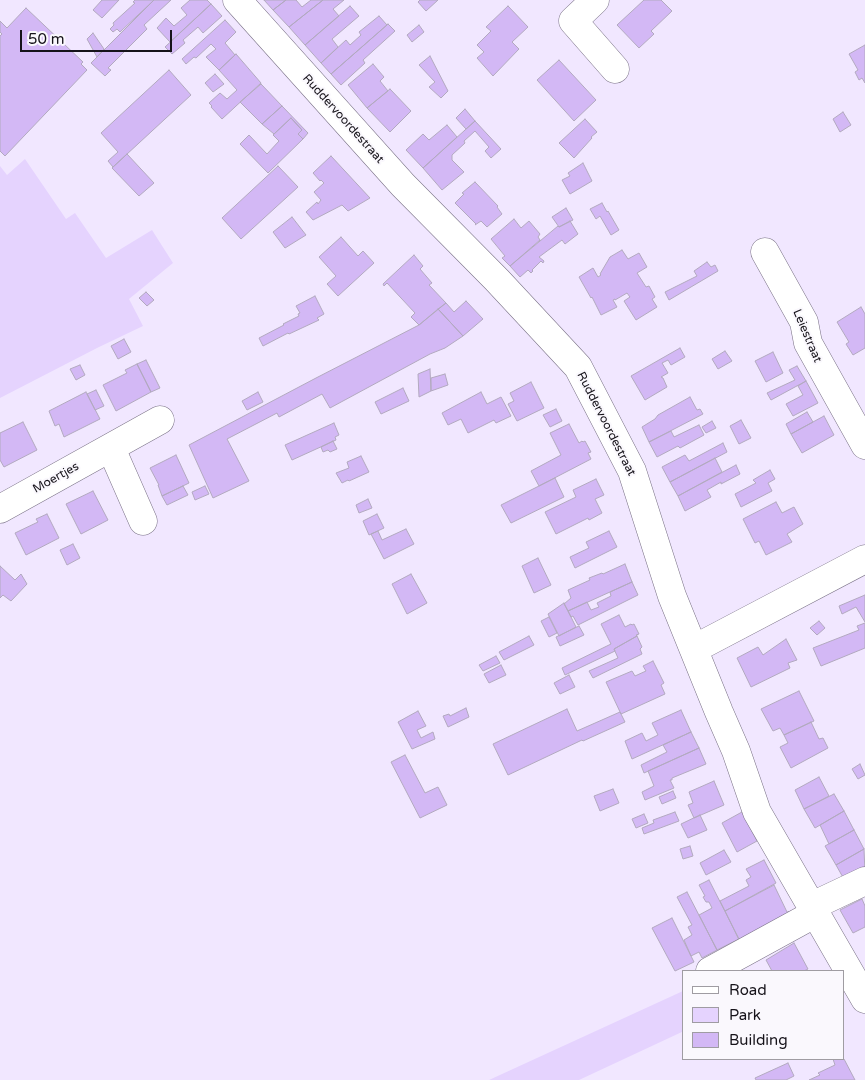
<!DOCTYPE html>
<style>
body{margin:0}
#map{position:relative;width:865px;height:1080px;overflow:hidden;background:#f1e7ff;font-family:"Varela Round",sans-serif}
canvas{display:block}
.legend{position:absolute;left:682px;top:970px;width:162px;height:90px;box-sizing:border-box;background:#faf8fd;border:1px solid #9f9ca2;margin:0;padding:6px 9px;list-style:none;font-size:15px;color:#16131a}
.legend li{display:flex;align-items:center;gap:10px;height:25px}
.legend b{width:25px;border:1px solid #9f9ca2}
.scale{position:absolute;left:20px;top:30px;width:152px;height:22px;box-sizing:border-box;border:2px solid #16131a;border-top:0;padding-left:6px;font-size:15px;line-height:18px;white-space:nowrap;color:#16131a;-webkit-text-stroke:4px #faf8fd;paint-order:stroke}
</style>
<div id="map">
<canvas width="865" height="1080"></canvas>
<ul class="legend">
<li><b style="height:6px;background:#fff"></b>Road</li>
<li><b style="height:14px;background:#e5d3fe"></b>Park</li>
<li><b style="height:14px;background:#d3b8f5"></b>Building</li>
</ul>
<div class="scale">50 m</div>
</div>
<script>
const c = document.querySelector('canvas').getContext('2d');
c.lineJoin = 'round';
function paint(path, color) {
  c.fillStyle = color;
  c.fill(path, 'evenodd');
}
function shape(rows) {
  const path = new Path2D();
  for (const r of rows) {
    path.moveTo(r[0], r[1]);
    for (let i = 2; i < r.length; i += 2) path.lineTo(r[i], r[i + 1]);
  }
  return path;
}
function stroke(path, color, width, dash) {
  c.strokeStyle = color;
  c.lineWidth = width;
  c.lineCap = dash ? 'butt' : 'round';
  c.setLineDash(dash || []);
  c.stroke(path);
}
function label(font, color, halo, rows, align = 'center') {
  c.font = font + ' "Varela Round",sans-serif';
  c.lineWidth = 4;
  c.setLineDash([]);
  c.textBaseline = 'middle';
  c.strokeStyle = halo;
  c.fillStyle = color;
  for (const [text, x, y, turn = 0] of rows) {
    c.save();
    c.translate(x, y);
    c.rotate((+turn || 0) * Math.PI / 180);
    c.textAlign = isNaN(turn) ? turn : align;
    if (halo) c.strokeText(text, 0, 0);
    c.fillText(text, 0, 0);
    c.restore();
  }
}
const green = shape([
 [25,159,66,219,75,213,106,258,152,230,173,263,129,299,143,326,97,348,0,398,0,166,7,175],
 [683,991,684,993,684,1031,579,1080,489,1080]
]);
const building = shape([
 [102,0,119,0,102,18,93,10,102,0],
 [135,0,154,0,120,32,117,29,113,32,110,29,114,25,113,23,135,3,133,2,135,0],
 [154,0,171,0,144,25,147,29,108,68,111,70,105,76,91,63,154,0],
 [190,0,207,0,211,4,170,42,157,28,166,18,174,26,187,15,181,8,190,0],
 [264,0,286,0,273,10,264,0],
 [286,0,296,0,302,7,311,0,323,0,289,27,273,10,286,0],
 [323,0,344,0,333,9,339,16,305,45,289,27,323,0],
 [420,0,438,0,426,11,418,2,420,0],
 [644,0,661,0,672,11,651,31,654,34,639,48,617,25,644,0],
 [211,4,222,16,203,33,198,27,183,40,185,43,172,54,165,47,211,4],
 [350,6,359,16,332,39,338,47,321,63,305,45,350,6],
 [508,6,528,27,512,42,519,49,493,76,477,58,484,52,477,45,491,31,486,27,508,6],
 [26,8,83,62,81,64,87,70,5,156,0,151,0,36,2,34,0,32,0,21,7,28,26,8],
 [379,16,387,25,331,74,321,63,346,40,350,45,361,35,359,32,379,16],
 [225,20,236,32,225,43,235,55,219,70,206,57,216,49,211,44,196,58,194,57,186,64,182,59,225,20],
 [388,24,395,31,363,60,365,63,341,85,331,74,388,24],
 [419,25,424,32,412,42,407,35,419,25],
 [93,33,104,49,97,57,87,39,93,33],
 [865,45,865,83,862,78,859,80,855,72,858,70,849,54,865,45],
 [236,54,261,83,222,119,211,107,212,106,209,103,220,93,227,99,237,90,219,70,236,54],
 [430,56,448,91,441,98,429,87,435,82,419,65,430,56],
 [559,60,596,100,574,121,537,80,559,60],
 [373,64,384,77,380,81,388,91,367,108,348,85,373,64],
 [169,70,191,95,113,167,108,161,118,152,101,133,169,70],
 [215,74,224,84,213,92,205,83,215,74],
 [261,84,282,106,262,124,240,102,261,84],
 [390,89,411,111,390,132,367,108,390,89],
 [282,106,308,133,303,139,298,134,302,130,291,118,274,134,262,124,282,106],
 [465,109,475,121,466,129,456,118,465,109],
 [843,112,851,125,840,132,833,119,843,112],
 [291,118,302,130,298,134,303,139,268,173,240,144,249,135,267,154,279,141,273,135,291,118],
 [585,119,597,132,591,137,592,138,574,158,559,143,585,119],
 [475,121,501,149,491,158,485,151,489,147,475,131,464,141,465,143,452,155,452,160,464,172,442,190,423,168,475,121],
 [447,125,457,137,423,168,406,150,423,134,429,140,447,125],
 [127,154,154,183,139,196,112,168,127,154],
 [331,156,370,198,348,211,342,205,313,220,306,212,317,202,318,204,321,200,314,192,324,183,321,180,320,181,313,173,331,156],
 [583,163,592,181,570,194,562,180,570,176,568,173,583,163],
 [278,166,298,187,241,239,222,218,278,166],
 [475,182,498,206,497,207,502,214,487,227,481,221,475,225,476,224,455,203,464,194,462,193,475,182],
 [602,203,607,212,608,211,619,230,611,235,600,216,596,219,590,209,602,203],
 [566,208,573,220,559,227,552,217,566,208],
 [292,217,306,235,285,248,273,232,292,217],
 [514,219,521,228,529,221,540,234,538,237,540,240,510,266,502,258,505,256,491,239,514,219],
 [570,221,578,234,565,244,562,240,539,257,544,261,543,263,541,261,532,270,533,271,531,273,528,270,520,277,510,266,558,226,559,227,570,221],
 [341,237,358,256,363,251,374,263,338,296,327,284,336,276,319,257,341,237],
 [622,250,628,259,639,253,647,267,637,273,646,287,649,286,655,297,652,299,657,307,636,320,624,301,630,297,627,293,615,300,615,299,613,300,617,307,601,315,592,297,591,298,579,277,593,268,598,277,601,275,600,274,610,257,622,250],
 [414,255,423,266,420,269,432,283,429,285,446,303,419,325,411,317,415,313,387,283,384,286,383,284,414,255],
 [707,262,711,267,715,265,718,271,669,300,665,292,697,276,694,271,707,262],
 [146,292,154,300,147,306,139,298,146,292],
 [315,296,324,314,317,318,319,320,289,334,288,333,263,346,259,338,284,325,283,324,299,316,298,314,300,313,296,306,315,296],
 [466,301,483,319,463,336,438,309,446,303,454,312,466,301],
 [861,307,865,314,865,348,853,355,846,344,849,342,837,322,861,307],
 [438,309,463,336,445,348,430,354,330,408,322,394,279,417,277,413,227,439,249,481,213,498,189,445,316,378,419,325,438,309],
 [124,339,131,352,118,359,111,346,124,339],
 [680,348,685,357,671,365,668,360,662,363,668,373,661,377,663,378,667,387,645,400,631,376,680,348],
 [725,351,732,361,718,369,712,359,725,351],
 [773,352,783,373,766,382,755,361,773,352],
 [146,360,160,388,151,392,137,364,146,360],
 [137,364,151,392,116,411,103,385,127,373,125,370,137,364],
 [80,365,85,375,76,380,70,369,80,365],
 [797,366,806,381,771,400,767,393,795,380,789,370,797,366],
 [430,369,431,391,419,397,418,374,430,369],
 [445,374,448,385,431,391,431,378,445,374],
 [806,381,818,403,793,416,786,404,803,395,798,386,806,381],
 [531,382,544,408,517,421,508,404,514,401,510,393,531,382],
 [403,388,409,401,381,414,375,402,403,388],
 [96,390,104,406,95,410,87,394,96,390],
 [86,392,100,419,64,437,59,424,55,426,49,411,86,392],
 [258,392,263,402,247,410,242,401,258,392],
 [481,392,487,404,501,397,511,416,496,423,494,420,468,433,461,419,448,425,442,413,481,392],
 [690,397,697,410,700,409,703,414,649,442,642,427,655,419,658,415,690,397],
 [556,409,562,421,550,427,543,415,556,409],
 [807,412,813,422,791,434,786,424,807,412],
 [824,416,834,435,802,453,791,434,824,416],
 [741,420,751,438,739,444,730,426,741,420],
 [712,421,716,428,706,433,702,427,712,421],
 [23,422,37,450,4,467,0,460,0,433,23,422],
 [334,423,339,435,335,437,336,440,292,460,285,445,334,423],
 [569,424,579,443,582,441,583,442,585,441,591,452,588,453,591,459,539,486,531,471,561,455,550,433,569,424],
 [699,425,704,435,680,448,678,446,657,457,649,442,671,431,674,437,699,425],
 [333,441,337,449,330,452,328,450,323,452,321,447,333,441],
 [723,443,727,452,670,482,662,467,685,455,689,461,723,443],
 [176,455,189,483,162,496,158,485,159,485,150,468,176,455],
 [361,456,369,472,349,481,348,480,342,483,336,473,349,468,347,462,361,456],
 [715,458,722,472,678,496,670,482,715,458],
 [736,465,740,474,721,484,721,482,707,490,711,497,685,511,678,496,736,465],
 [770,470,775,479,768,483,772,491,741,507,735,494,756,483,753,480,770,470],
 [555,478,564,497,511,523,501,505,555,478],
 [596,479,604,495,595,499,602,513,589,520,588,518,556,534,545,512,576,497,573,490,596,479],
 [183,486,188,495,167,505,162,496,183,486],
 [205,486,209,494,195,500,192,492,205,486],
 [93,491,108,520,81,534,66,504,93,491],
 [368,499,372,508,359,513,356,505,368,499],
 [776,502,782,513,794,507,803,524,787,534,792,542,766,555,759,541,755,543,743,519,776,502],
 [47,514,59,538,26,555,15,533,38,522,36,519,47,514],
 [377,514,384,528,369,535,363,521,377,514],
 [406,529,414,544,384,559,371,534,378,531,382,540,406,529],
 [609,531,617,547,575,568,570,557,589,548,586,542,609,531],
 [73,544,80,558,67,565,60,550,73,544],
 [538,558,551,585,534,593,522,566,538,558],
 [625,564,632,582,568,611,564,604,571,598,568,590,590,580,589,578,602,573,603,574,625,564],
 [0,566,15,580,21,574,27,584,11,601,3,595,0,598,0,566],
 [411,574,427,603,407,614,392,584,411,574],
 [632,582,638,595,578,625,573,616,571,617,568,611,587,602,591,610,599,607,597,603,611,596,610,592,632,582],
 [865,595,865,622,856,607,842,614,839,606,865,595],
 [564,603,576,627,559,636,548,614,564,603],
 [619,615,625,627,631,624,632,625,634,624,639,634,636,635,637,636,614,649,615,651,565,675,562,668,611,644,601,624,619,615],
 [549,617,557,633,549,637,541,621,549,617],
 [819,621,825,628,817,635,810,628,819,621],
 [865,623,865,648,821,666,813,648,859,630,857,626,865,623],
 [579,626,584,635,560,646,556,637,579,626],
 [529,636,534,645,504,660,499,652,529,636],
 [637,636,642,647,640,649,642,654,593,678,589,671,618,658,614,649,637,636],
 [786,639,797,660,788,663,790,668,751,687,737,658,758,647,763,655,786,639],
 [496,656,500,663,483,671,479,665,496,656],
 [653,661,664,683,661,685,665,694,621,714,606,682,632,671,635,676,646,671,643,666,653,661],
 [501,665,506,675,489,683,484,674,501,665],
 [569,675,575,687,560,694,554,683,569,675],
 [799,691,814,721,784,735,780,728,773,731,761,709,799,691],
 [466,708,469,717,448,727,443,716,449,714,450,716,466,708],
 [567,709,577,731,620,712,625,722,583,741,582,740,508,775,493,744,567,709],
 [681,710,691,732,632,759,625,741,642,733,646,741,658,735,652,723,681,710],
 [418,711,426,726,417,730,421,738,433,732,435,739,412,749,398,722,418,711],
 [811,722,819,739,823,738,828,748,791,768,780,747,788,743,784,735,811,722],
 [691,732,699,748,644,773,641,765,667,752,663,745,691,732],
 [699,748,706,764,672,778,672,780,670,780,674,788,645,800,642,792,654,786,648,771,699,748],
 [405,755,425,793,438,787,447,805,420,818,391,762,405,755],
 [860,764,865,775,858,779,852,769,860,764],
 [819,777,829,796,804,809,795,790,819,777],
 [714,781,724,805,694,818,688,805,693,803,689,792,714,781],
 [613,789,619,803,600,811,594,796,613,789],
 [673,791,676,798,662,804,659,797,673,791],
 [834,794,844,811,815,828,804,809,834,794],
 [844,811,854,830,829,844,820,825,844,811],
 [675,812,679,821,644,834,642,828,654,823,653,820,675,812],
 [742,812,757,841,737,852,722,823,742,812],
 [644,814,648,823,636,828,632,819,644,814],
 [700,815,707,830,688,838,681,824,700,815],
 [854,830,864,849,836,865,825,846,854,830],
 [690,846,693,856,683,859,680,849,690,846],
 [864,849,865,873,845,881,836,865,864,849],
 [724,850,731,862,706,875,700,863,724,850],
 [764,860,776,883,725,911,720,901,749,886,746,880,751,877,746,869,764,860],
 [709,880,739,939,717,950,699,915,712,908,709,902,706,902,703,897,705,896,699,885,709,880],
 [774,885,787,912,792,911,742,946,725,911,774,885],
 [687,892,717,950,702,958,699,952,691,956,684,940,692,935,688,927,692,925,677,897,687,892],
 [862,899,865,906,865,927,853,933,840,910,862,899],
 [672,918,694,962,675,971,652,928,672,918],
 [794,943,808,969,804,971,772,971,766,960,794,943],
 [833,1059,844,1059,855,1080,809,1080,820,1075,818,1073,835,1065,833,1059],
 [788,1063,794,1076,786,1080,756,1080,755,1078,788,1063]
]);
const minor = shape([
 [237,0,403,185,497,280,578,367,632,471,672,596,719,712,736,751,757,812,865,999],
 [595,0,573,21,615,69],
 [765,252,804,322,808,343,865,445],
 [111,448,143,521],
 [0,509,160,420],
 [694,649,865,559],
 [812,906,865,881],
 [710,971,816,913]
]);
const streetNames = [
 ["Ruddervoordestraat",343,119,48],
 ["Leiestraat",807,336,67],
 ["Ruddervoordestraat",606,424,63],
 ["Moertjes",56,478,-29]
];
paint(green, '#e5d3fe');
paint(building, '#d3b8f5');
stroke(building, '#b2a9bf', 1);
stroke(minor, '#7a7286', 29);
stroke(minor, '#fff', 28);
label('12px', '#16131a', '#faf8fd', streetNames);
</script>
